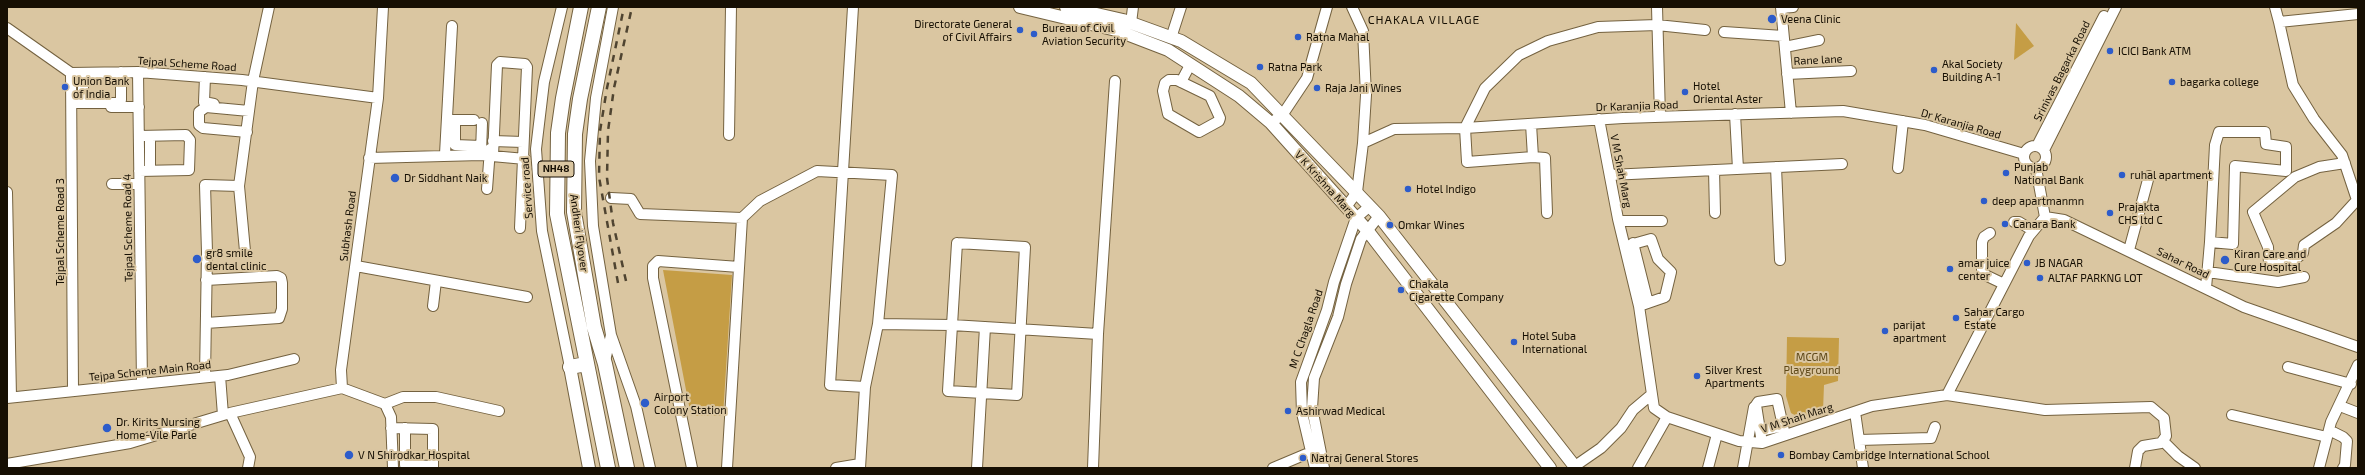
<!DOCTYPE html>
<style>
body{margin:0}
#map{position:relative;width:2365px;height:475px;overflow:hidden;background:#dac6a1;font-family:"Exo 2",sans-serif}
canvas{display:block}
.frame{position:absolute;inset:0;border:8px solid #160f03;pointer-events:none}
</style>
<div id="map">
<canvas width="2365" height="475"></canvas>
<div class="frame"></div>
</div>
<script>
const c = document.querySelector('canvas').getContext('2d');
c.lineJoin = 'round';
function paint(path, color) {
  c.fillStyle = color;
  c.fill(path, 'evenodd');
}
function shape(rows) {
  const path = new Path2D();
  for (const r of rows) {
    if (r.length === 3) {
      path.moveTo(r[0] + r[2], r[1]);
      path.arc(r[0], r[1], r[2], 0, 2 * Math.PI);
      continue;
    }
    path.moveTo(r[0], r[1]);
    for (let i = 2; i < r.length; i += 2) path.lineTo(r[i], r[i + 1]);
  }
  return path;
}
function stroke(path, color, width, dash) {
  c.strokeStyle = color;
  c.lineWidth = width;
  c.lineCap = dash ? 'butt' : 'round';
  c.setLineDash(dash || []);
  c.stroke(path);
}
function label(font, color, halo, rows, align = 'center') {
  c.font = font + ' "Exo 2",sans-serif';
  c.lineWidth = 4;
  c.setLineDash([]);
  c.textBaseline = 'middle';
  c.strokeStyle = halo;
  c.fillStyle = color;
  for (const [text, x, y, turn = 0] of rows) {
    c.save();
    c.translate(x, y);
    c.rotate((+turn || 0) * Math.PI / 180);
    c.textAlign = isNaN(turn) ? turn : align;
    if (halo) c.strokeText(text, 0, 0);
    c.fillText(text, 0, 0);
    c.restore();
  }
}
const green = shape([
 [2016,23,2034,46,2014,60],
 [663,270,732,275,723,416,691,416],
 [1787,337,1839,338,1838,381,1824,385,1823,411,1800,418,1791,413,1786,396]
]);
const minor = shape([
 [383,7,378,98,341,370,342,388,385,404,391,417,393,468],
 [562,7,544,82,536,149,542,231,570,367],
 [853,7,830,385,865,387],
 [1657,7,1660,117],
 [1781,7,1791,113],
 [2275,7,2279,22,2358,14],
 [1781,8,1793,7],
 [2279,22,2293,85,2314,119,2342,155,2357,200,2336,223,2304,245,2303,253,2289,264,2269,263,2268,247,2253,212,2295,177,2319,167,2345,163],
 [1131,23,1133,7],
 [7,28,71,73,138,72,242,80,378,98],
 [1724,32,1783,36],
 [1171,38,1181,7],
 [1785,47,1819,40],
 [138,72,142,383],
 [71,73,73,390],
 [1787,74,1851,71],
 [205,77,204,102,214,104],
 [1169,80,1177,80,1210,96,1220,118,1219,121,1199,132,1168,114,1163,91,1165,83,1169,80],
 [1181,82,1190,65],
 [72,103,118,103,121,100,121,72],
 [83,103,83,78,86,75,93,75],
 [111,107,139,107],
 [1735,114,1738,169],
 [1599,119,1618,219,1639,306,1654,408,1667,417,1739,441,1762,443,1872,406,1947,395,2029,236,2045,217],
 [449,120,474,120],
 [455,120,455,145,481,146],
 [1271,123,1283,114,1307,78,1327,7],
 [1531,124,1533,157,1467,162,1465,128,1485,88,1519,55,1548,41,1598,27,1657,25,1705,30],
 [247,132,203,128,199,125,199,112,206,107,249,111],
 [729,135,731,7],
 [139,136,186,135,190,140,189,170,139,171],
 [150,136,150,171],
 [493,141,523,142],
 [1363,143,1394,129,1465,128,1623,118,1843,111,1925,125,2024,154],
 [2035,157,11],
 [2037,146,2104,16],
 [2044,150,2116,7],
 [481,153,482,123],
 [445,154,452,26],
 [493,156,497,65,500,62,525,64,527,67,520,228],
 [1533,157,1545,158,1547,213],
 [369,158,481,155,525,159],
 [1776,167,1780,260],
 [1898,168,1903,121],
 [2036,168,2045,217,2064,220,2244,307,2358,347],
 [1714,170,1715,213],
 [1610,175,1842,164],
 [112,184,139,184],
 [487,189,490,149],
 [7,192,11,397],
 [611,198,631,199,640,214,742,218],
 [1346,207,1357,192,1363,143,1366,95,1363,31,1352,7],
 [1619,221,1662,221],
 [2014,222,2019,222,2032,230],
 [1990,233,1984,237,1982,242,1982,272,1983,274,2004,284],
 [957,243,1025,247,1017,395,948,391,957,243],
 [1633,243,1648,303],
 [1626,246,1651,239,1658,259,1671,272,1665,297,1639,306],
 [2129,250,2149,176],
 [245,251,239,186,253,81,269,7],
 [356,266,527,297],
 [2208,272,2278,282,2304,277],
 [2206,288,2210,242,2233,244,2235,166,2286,171,2286,147,2266,144,2265,132,2219,132,2215,145,2210,242],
 [433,306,436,281],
 [206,323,279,318,282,309,282,283,281,278,277,276,206,280],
 [878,324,952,325,1098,334],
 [611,335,636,406,650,468],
 [605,361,611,335,593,226,590,161,596,98,613,7],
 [2288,367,2351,384],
 [220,376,223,415],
 [205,377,207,252,205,185,239,186],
 [1947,395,2045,410,2151,407,2164,418,2166,436,2161,443,2143,446,2138,451,2135,468],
 [7,398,228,375,294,359],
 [385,404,403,397,436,397,499,411],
 [2340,406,2358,413],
 [1855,412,1863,468],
 [230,413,250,457,248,468],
 [2232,415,2327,437],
 [391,428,433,429,433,468],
 [405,428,405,465,433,466],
 [2329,430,2343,437,2347,441,2345,465,2343,468],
 [1760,431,1782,426],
 [1859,440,1931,438,1935,427],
 [2163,441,2178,456,2195,468],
 [1762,443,1756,405,1758,402,1777,399,1785,435],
 [7,464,130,443,230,413,342,388],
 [1575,466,1601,448,1621,428,1633,410,1652,394],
 [692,468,653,278,653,266,658,261,739,267],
 [727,468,742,218,760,201,817,171,892,175,878,324,865,387,860,468],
 [836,468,860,464],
 [977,468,985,327],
 [1093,468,1098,334,1115,81],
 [1273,468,1311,452],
 [1315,468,1302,413,1301,382,1327,310,1334,282,1356,218,1370,206],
 [1324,468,1312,408,1314,378,1338,317,1346,284,1361,239,1379,216],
 [1638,468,1667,417],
 [1708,468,1717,434],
 [1743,468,1754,407],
 [2319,468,2331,422,2358,365]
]);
const major = shape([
 [1020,7,1116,30,1168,50,1239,96,1271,123,1367,230,1550,468],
 [1066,7,1123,20,1181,41,1251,83,1379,216,1576,468],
 [570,367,589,468]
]);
const highway = shape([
 [581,7,563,98,558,133,557,214,608,468],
 [599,7,580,99,575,134,574,212,594,327,605,364,627,468],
 [570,367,586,364]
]);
const rail = shape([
 [626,281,613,223,607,178,608,131,614,88,632,7],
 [618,283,599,177,600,131,607,88,624,7]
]);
const markers = [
 [1772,19,5,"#2d5cca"],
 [1020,30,4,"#2d5cca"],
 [1034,34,4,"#2d5cca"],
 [1298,37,4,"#2d5cca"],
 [2110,51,4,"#2d5cca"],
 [1260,67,4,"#2d5cca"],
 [1934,70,4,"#2d5cca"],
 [2172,82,4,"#2d5cca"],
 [65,87,4,"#2d5cca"],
 [1317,88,4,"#2d5cca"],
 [1685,92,4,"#2d5cca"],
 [2006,173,4,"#2d5cca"],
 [2122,175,4,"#2d5cca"],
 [395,178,5,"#2d5cca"],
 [1408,189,4,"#2d5cca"],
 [1984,201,4,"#2d5cca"],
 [2110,213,4,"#2d5cca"],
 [2005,224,4,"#2d5cca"],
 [1390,225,4,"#2d5cca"],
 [197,259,5,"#2d5cca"],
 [2225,260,5,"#2d5cca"],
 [2027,263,4,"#2d5cca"],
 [1950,269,4,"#2d5cca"],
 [2040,278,4,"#2d5cca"],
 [1401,290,4,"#2d5cca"],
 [1956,318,4,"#2d5cca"],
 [1885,331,4,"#2d5cca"],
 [1514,342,4,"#2d5cca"],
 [1697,376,4,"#2d5cca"],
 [645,403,5,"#2d5cca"],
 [1288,411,4,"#2d5cca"],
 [107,428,5,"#2d5cca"],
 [349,455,5,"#2d5cca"],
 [1781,455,4,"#2d5cca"],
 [1303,458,4,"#2d5cca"]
];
const shields = [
 [556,169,36]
];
const shieldNames = [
 ["NH48",556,169]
];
const poiNames = [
 ["Veena Clinic",1781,19],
 ["Directorate General",1012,24,"right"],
 ["of Civil Affairs",1012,37,"right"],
 ["Bureau of Civil",1042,28],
 ["Aviation Security",1042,41],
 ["Ratna Mahal",1306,37],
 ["ICICI Bank ATM",2118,51],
 ["Akal Society",1942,64],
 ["Building A-1",1942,77],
 ["Ratna Park",1268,67],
 ["Union Bank",73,81],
 ["of India",73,94],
 ["bagarka college",2180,82],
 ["Hotel",1693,86],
 ["Oriental Aster",1693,99],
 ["Raja Jani Wines",1325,88],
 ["Punjab",2014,167],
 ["National Bank",2014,180],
 ["ruhal apartment",2130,175],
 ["Dr Siddhant Naik",404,178],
 ["Hotel Indigo",1416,189],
 ["deep apartmanmn",1992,201],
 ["Prajakta",2118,207],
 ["CHS ltd C",2118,220],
 ["Canara Bank",2013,224],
 ["Omkar Wines",1398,225],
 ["gr8 smile",206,253],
 ["dental clinic",206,266],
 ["Kiran Care and",2234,254],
 ["Cure Hospital",2234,267],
 ["amar juice",1958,263],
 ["center",1958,276],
 ["JB NAGAR",2035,263],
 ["ALTAF PARKNG LOT",2048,278],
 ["Chakala",1409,284],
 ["Cigarette Company",1409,297],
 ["Sahar Cargo",1964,312],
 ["Estate",1964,325],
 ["parijat",1893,325],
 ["apartment",1893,338],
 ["Hotel Suba",1522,336],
 ["International",1522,349],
 ["Silver Krest",1705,370],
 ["Apartments",1705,383],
 ["Airport",654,397],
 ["Colony Station",654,410],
 ["Ashirwad Medical",1296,411],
 ["Dr. Kirits Nursing",116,422],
 ["Home-Vile Parle",116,435],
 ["V N Shirodkar Hospital",358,455],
 ["Bombay Cambridge International School",1789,455],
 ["Natraj General Stores",1311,458]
];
const streetNames = [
 ["Rane lane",1818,60,-3],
 ["Tejpal Scheme Road",187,64,4],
 ["Srinivas Bagarka Road",2062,71,-63],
 ["Dr Karanjia Road",1637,106,-2],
 ["Dr Karanjia Road",1961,124,16],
 ["V M Shah Marg",1621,171,79],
 ["V K Krishna Marg",1325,184,48],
 ["Service road",527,188,-94],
 ["Subhash Road",348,226,-83],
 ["Tejpal Scheme Road 4",128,228,-91],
 ["Tejpal Scheme Road 3",60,232,-90],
 ["Andheri Flyover",579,233,82],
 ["Sahar Road",2183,263,26],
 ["M C Chagla Road",1306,329,-71],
 ["Tejpa Scheme Main Road",150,371,-6],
 ["V M Shah Marg",1797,418,-18]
];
const parkNames = [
 ["MCGM",1812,357],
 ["Playground",1812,370]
];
const neighbourhoodNames = [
 ["CHAKALA VILLAGE",1424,20]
];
paint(green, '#c59d45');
stroke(minor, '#746240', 12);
stroke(major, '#746240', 14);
stroke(highway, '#746240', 16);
stroke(minor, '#fff', 10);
stroke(major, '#fff', 12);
stroke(highway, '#fff', 14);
stroke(rail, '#4f4431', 2.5, [7, 7]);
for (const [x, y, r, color] of markers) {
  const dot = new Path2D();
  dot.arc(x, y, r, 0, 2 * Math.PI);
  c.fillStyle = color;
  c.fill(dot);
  stroke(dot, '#dac6a1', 1.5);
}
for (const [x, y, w] of shields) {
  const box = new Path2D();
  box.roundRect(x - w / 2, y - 8, w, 16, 3);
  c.fillStyle = '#dac6a1';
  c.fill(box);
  stroke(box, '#160f03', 1);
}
label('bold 10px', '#160f03', null, shieldNames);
label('11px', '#160f03', '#dac6a1', poiNames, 'left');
label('11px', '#160f03', '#dac6a1', streetNames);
label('11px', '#5e4818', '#dac6a1', parkNames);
c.letterSpacing = '1px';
label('12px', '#160f03', '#dac6a1', neighbourhoodNames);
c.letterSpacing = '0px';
</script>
